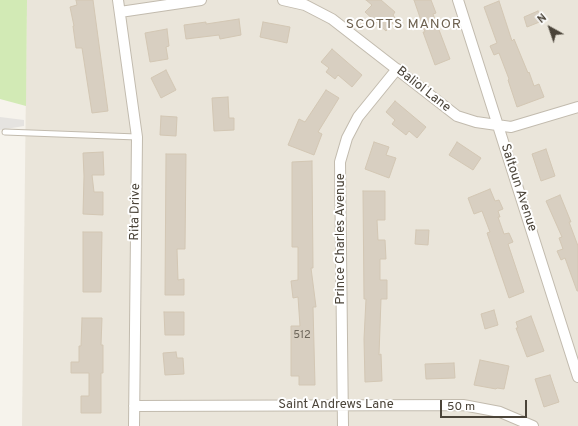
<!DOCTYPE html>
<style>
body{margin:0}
#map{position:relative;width:578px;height:426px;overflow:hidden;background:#f6f3ec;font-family:Overpass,sans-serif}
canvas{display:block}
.north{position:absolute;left:530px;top:8px;width:40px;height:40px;-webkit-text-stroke:3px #fff;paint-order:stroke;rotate:320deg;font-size:11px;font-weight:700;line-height:16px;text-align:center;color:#4b4439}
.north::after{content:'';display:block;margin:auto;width:14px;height:18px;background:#4b4439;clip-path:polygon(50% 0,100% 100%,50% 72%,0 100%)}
.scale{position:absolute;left:440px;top:400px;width:87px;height:18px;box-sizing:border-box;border:2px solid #4b4439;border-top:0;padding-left:5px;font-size:12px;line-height:14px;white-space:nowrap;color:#4b4439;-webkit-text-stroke:3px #fff;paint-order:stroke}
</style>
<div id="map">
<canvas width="578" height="426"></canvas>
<div class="north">N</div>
<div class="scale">50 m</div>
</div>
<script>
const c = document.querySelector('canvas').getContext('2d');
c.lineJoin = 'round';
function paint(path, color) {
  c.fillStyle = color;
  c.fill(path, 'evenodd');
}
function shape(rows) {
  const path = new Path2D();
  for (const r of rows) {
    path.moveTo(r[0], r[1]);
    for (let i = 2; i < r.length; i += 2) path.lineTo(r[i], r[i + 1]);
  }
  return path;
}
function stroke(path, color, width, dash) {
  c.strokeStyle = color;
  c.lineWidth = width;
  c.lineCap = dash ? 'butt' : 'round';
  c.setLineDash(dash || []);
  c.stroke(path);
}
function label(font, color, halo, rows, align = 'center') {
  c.font = font + ' Overpass,sans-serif';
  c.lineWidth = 4;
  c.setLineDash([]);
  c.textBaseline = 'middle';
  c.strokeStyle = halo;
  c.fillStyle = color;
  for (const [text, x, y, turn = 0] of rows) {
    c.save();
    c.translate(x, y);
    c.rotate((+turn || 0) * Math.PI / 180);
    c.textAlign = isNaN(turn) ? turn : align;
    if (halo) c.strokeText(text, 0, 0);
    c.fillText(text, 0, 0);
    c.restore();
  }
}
const residential = shape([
 [27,0,578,0,578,426,22,426]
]);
const green = shape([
 [0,0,27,0,26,106,0,99]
]);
const parking = shape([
 [0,117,24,120,24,126,0,130]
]);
const building = shape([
 [76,0,93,0,108,111,92,113,82,48,76,48,73,26,74,26,70,7,77,5,76,0],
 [366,0,381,0,395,12,393,15,396,19,386,31,365,12,372,5,366,0],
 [414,0,431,0,436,13,433,14,450,59,435,65,423,32,425,32,414,0],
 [499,1,512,41,514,39,528,73,529,72,534,86,539,84,544,97,517,107,508,80,509,79,499,53,494,55,490,46,497,43,484,7,499,1],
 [538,11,542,21,527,27,524,17,538,11],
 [239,19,241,35,220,39,219,35,186,39,184,25,206,22,206,24,239,19],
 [263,22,290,27,287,43,260,37,263,22],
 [167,29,169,46,166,47,168,59,150,62,145,33,167,29],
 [332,49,362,75,352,87,338,75,335,79,326,72,329,68,321,62,332,49],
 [166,70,176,90,161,98,151,78,166,70],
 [326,90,339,98,318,132,322,134,314,155,288,145,299,119,305,122,326,90],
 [228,97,229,118,234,118,234,130,214,131,212,98,228,97],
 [395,101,426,127,417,138,409,131,406,135,392,124,395,120,386,112,395,101],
 [161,116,177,117,176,136,160,135,161,116],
 [374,142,389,147,386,155,396,158,389,178,365,169,374,142],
 [457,142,481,158,473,170,449,155,457,142],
 [546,149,555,176,541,181,532,154,546,149],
 [103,152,104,175,92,175,94,192,103,192,103,215,83,214,84,176,83,153,103,152],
 [166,154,186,154,185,249,177,249,178,280,184,279,184,295,165,295,166,154],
 [312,161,313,268,311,268,316,307,313,307,315,385,299,385,299,376,291,376,291,326,300,326,298,297,293,298,291,281,298,280,298,247,292,247,292,162,312,161],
 [490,189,495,201,499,200,503,209,498,211,500,217,498,217,504,234,509,233,513,242,508,244,524,292,509,298,487,233,490,232,482,211,474,214,468,198,490,189],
 [363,191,385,191,385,220,377,220,378,240,385,240,386,259,380,259,380,280,387,280,387,299,381,299,379,355,381,354,382,381,365,382,364,339,366,299,364,299,363,191],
 [560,195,571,222,569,222,578,246,578,291,577,291,565,258,561,260,557,251,563,249,559,238,562,237,546,201,560,195],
 [416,230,429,230,428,245,415,244,416,230],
 [83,232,102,232,101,292,83,292,83,232],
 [494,310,498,325,485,329,481,314,494,310],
 [164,312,184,312,184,335,165,335,164,312],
 [531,316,544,351,527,357,516,328,518,328,516,322,531,316],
 [82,318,102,318,101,345,103,345,103,373,101,373,101,413,81,413,81,396,89,396,89,373,71,373,71,362,79,362,79,346,81,346,82,318],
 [176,352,177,358,183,358,184,374,165,375,163,353,176,352],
 [480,360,509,366,504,389,497,388,496,389,474,385,480,360],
 [454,363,455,378,426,379,425,364,454,363],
 [550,375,559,402,544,407,535,379,550,375]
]);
const service = shape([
 [5,132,137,137]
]);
const minor = shape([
 [118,0,137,137,134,426],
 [283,0,305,5,332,19,457,116,476,122,511,127,578,107],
 [458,0,578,377],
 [120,12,201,0],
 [134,406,463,405,500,412,533,426],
 [343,426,340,162,347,138,358,117,397,69]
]);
const numberNames = [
 ["512",302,336]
];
const streetNames = [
 ["Baliol Lane",423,90,38],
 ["Saltoun Avenue",518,188,72],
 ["Rita Drive",136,212,-89],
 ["Prince Charles Avenue",341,239,-90],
 ["Saint Andrews Lane",336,405]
];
const neighbourhoodNames = [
 ["SCOTTS MANOR",404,25]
];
paint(residential, '#eae5da');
paint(green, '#d2eab5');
paint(parking, '#e5e3e0');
paint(building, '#d8cfc1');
stroke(building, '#d3c7b4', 1);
stroke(service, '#c2bbae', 7);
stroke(minor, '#c2bbae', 12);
stroke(service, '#fff', 5);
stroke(minor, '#fff', 10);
label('11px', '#6e675b', null, numberNames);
label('13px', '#4b4439', '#fff', streetNames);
c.letterSpacing = '1px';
label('14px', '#6e6250', '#fff', neighbourhoodNames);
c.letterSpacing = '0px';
</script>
